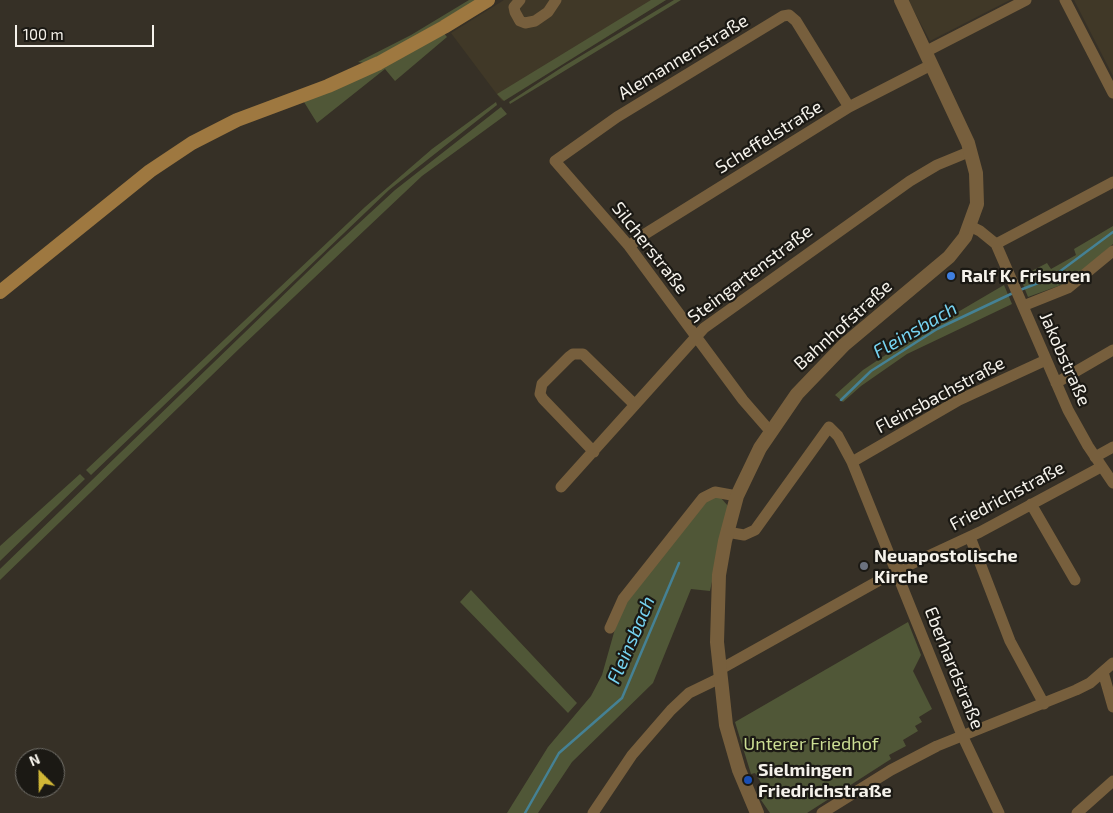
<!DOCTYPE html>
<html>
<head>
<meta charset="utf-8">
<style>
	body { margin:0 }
	#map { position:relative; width:1113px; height:813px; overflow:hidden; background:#363026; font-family:"Exo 2",sans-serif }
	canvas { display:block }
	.north { position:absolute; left:15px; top:748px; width:50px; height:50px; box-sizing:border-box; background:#1b1914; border:1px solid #72706a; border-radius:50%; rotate:337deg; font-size:14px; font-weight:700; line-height:20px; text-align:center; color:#f5f2eb }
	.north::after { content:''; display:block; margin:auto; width:18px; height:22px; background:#d1b736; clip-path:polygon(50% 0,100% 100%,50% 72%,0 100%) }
	.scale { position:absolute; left:15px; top:25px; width:139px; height:22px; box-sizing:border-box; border:2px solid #f5f2eb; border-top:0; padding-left:6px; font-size:15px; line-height:18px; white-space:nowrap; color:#f5f2eb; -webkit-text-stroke:4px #1b1914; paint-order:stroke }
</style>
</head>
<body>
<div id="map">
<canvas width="1113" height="813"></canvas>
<div class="north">N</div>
<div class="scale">100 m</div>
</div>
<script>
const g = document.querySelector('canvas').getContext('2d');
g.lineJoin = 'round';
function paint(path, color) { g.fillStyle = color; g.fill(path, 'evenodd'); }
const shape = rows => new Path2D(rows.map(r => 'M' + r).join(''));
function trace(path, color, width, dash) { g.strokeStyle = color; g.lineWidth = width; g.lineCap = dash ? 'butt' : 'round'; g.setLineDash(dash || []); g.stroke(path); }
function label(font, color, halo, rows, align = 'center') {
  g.font = font + ' "Exo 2",sans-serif'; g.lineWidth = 4.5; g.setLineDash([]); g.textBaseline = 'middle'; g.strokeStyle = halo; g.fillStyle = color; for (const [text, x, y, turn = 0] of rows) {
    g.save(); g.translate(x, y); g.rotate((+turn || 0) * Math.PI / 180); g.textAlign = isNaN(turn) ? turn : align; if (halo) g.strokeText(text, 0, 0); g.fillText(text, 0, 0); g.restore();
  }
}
const built = shape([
	[504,0,666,0,502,101,451,33],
	[908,0,1010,0,930,41],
	[1074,0,1113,0,1113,77,1113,76]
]);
const green = shape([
	[469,0,477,0,391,50,364,63,358,62,411,35],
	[651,0,666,0,504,101,497,94],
	[674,0,681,0,510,104,509,102,564,66],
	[443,32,447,37,395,81,385,69,317,123,304,102],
	[496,102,497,105,389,190,91,475,86,470,365,207,432,149],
	[501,107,507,114,422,176,240,348,0,580,0,569,331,249,395,190],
	[1113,226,1113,244,1072,281,1028,297,1020,277,1047,263,1051,269,1076,255,1074,249],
	[1004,285,1012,304,907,354,861,386,843,402,835,395,863,370,893,350],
	[80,474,85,479,0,561,0,546],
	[711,496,721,498,728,506,710,591,691,589,653,683,572,762,538,813,507,813,548,747,591,696,602,675,622,604],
	[471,590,577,703,568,713,460,602],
	[908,622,921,655,913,671,932,709,919,717,922,722,915,726,918,731,903,740,906,746,889,755,891,759,807,813,770,813,761,800,768,794,755,773,751,774,735,722]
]);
const stream = shape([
	[1020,290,1051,278,1113,232],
	[841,400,871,371,937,329,1013,293],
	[525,813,559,753,622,698,679,563]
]);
const minor = shape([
	[520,0,514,7,515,12,520,21,525,23,535,21,548,12,556,0],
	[1065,0,1113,93],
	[925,52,1026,0],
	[970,226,980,231,996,244,1068,410,1088,446,1113,483],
	[996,244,1113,182],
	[629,246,645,234,849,107,931,65],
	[1023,306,1068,288,1113,251],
	[1056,383,1113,350],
	[770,431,743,400,629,246,555,161,617,117,783,16,789,15,796,21,849,107],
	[594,452,543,399,540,394,542,384,569,357,573,354,583,354,635,405],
	[1095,457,1113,447],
	[852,462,959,400,1046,360],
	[561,487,704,328,910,181,937,165,971,151],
	[1031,504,1075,580],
	[727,532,744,535,755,530,829,427,838,436,852,462,962,735,999,813],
	[970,537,1010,641,1044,704],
	[610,628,623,599,703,498,715,492,737,496],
	[719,670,896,571,980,532,1101,467],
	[1103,672,1113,707],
	[593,813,632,755,671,710,689,693,720,678],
	[822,813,891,770,937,746,1076,690,1090,683,1113,663],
	[1077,813,1113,781]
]);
const tertiary = shape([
	[757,813,739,770,726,725,717,642,719,575,725,541,737,496,760,448,797,394,844,345,949,257,965,237,977,204,976,173,968,143,901,0]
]);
const secondary = shape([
	[0,292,150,171,192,143,237,120,328,86,379,63,444,27,488,0]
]);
const markers = [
	[951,276,5,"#3f7fe0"],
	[864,566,5,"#6b7280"],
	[748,780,5,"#1a4fb4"]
];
const streetNames = [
	["Alemannenstraße",683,57,-31],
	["Scheffelstraße",769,137,-32],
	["Silcherstraße",650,248,52],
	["Steingartenstraße",750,274,-37],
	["Bahnhofstraße",843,325,-42],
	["Jakobstraße",1065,359,66],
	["Fleinsbachstraße",940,395,-28],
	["Friedrichstraße",1007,496,-28],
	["Eberhardstraße",954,668,68]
];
const poiNames = [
	["Ralf K. Frisuren",961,276],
	["Neuapostolische",874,556],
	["Kirche",874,577],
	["Sielmingen",758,770],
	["Friedrichstraße",758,791]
];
const parkNames = [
	["Unterer Friedhof",811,744]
];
const waterNames = [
	["Fleinsbach",915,330,-30],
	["Fleinsbach",631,640,-67]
];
paint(built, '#403827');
paint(green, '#505737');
trace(stream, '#458194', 2.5);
trace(minor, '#775f3d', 11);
trace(tertiary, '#775f3d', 14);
trace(secondary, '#9e7840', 14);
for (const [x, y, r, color] of markers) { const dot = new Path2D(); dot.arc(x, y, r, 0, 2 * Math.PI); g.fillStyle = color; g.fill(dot); trace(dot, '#1b1914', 2); }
label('18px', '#f5f2eb', '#1b1914', streetNames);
label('bold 18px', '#f5f2eb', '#1b1914', poiNames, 'left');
label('18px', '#ccde94', '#1b1914', parkNames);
label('italic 19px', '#76d3f1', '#1b1914', waterNames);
</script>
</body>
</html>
